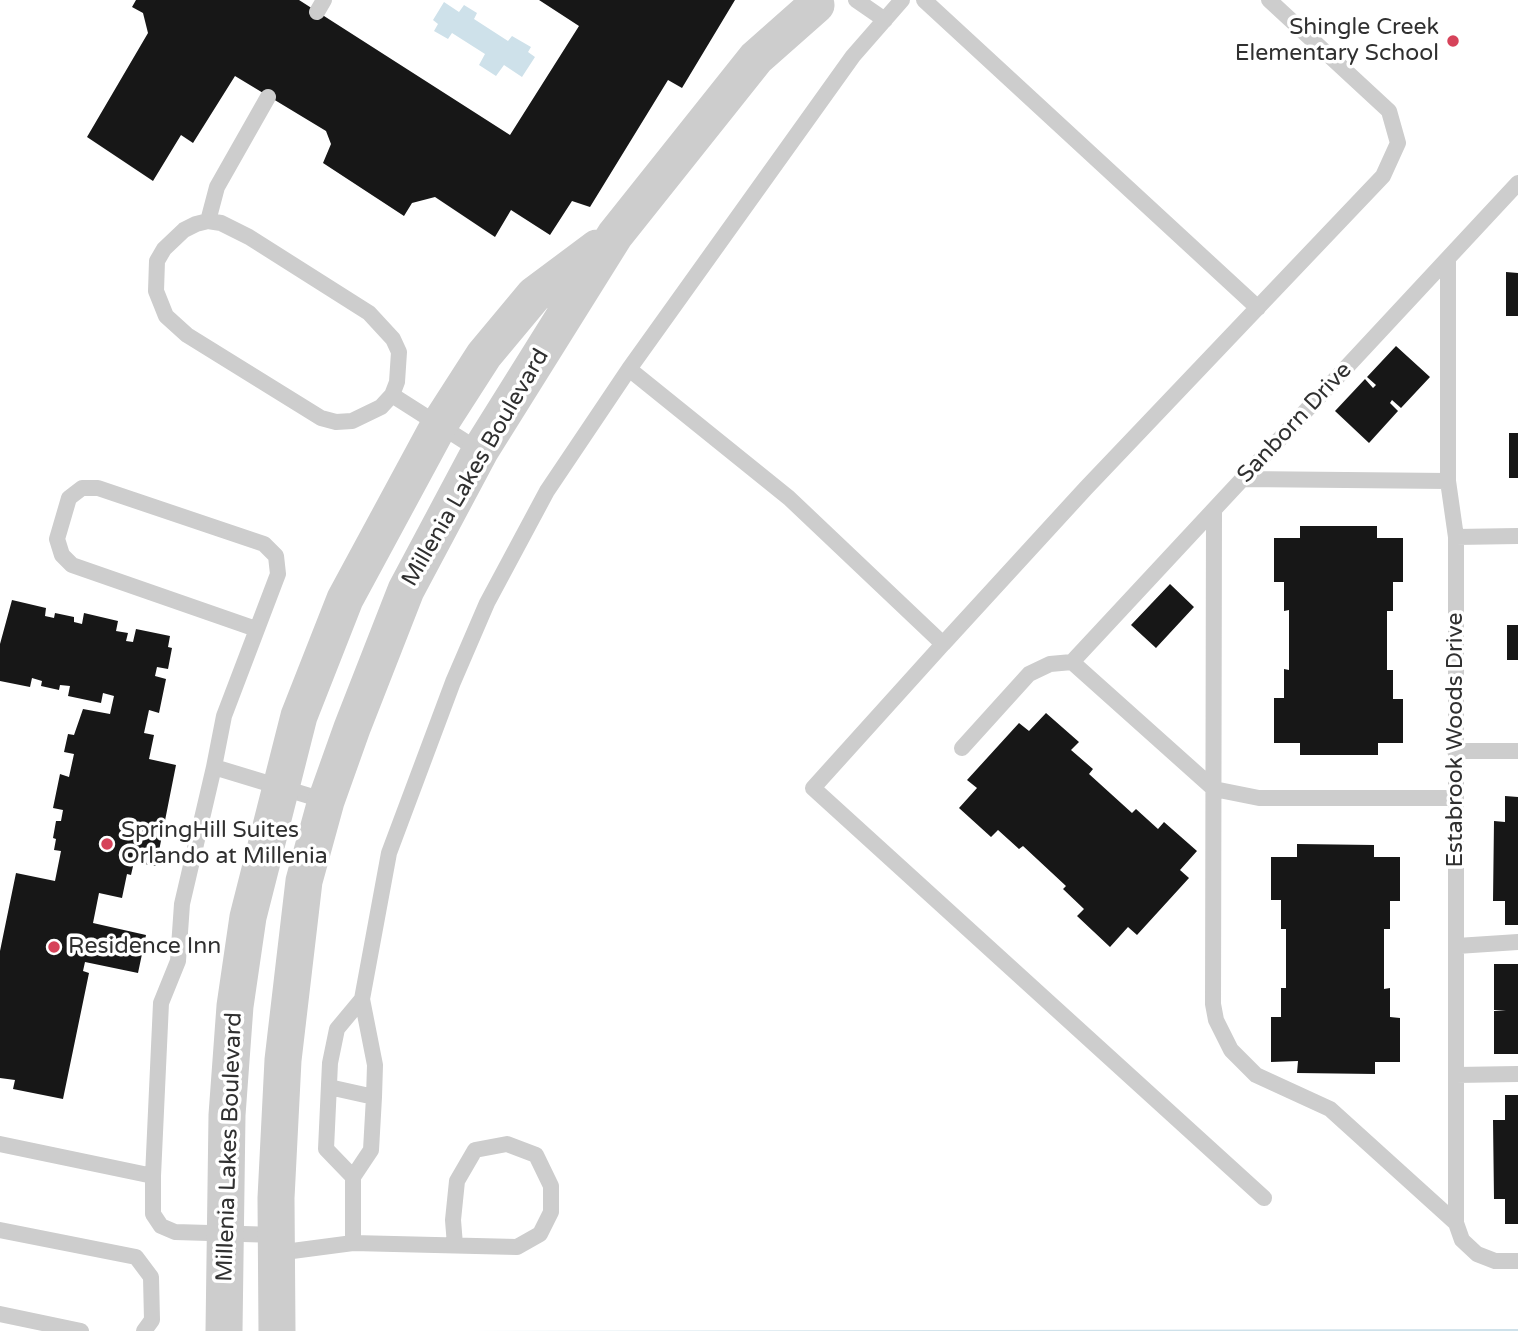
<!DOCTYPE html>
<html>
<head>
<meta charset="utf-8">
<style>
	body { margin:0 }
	canvas { display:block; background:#fff }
</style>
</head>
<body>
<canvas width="1518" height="1331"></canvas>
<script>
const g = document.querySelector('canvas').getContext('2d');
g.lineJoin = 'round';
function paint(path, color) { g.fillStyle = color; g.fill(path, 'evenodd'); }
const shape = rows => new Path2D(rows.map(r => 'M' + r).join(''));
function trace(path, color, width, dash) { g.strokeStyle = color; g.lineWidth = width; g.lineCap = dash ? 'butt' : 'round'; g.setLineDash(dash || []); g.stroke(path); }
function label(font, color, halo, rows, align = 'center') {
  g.font = font + ' "Varela Round",sans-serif'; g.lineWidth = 7; g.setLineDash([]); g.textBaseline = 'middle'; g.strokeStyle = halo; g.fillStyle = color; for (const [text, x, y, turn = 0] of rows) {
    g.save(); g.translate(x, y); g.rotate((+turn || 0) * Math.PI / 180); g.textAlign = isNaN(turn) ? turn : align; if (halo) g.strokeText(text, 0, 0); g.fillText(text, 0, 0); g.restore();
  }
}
const water = shape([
	[444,2,459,12,464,5,477,13,474,19,508,41,512,36,531,47,528,52,535,57,522,77,504,65,496,76,479,65,485,54,452,33,448,39,434,31,438,24,433,20],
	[1518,1329,1518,1331,465,1331,466,1331]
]);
const building = shape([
	[136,0,299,0,510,135,579,26,539,0,735,0,682,88,668,80,590,207,572,201,550,235,511,210,495,237,435,197,412,203,404,216,323,163,331,144,326,131,235,76,193,143,181,135,153,181,87,137,148,33,143,13,132,7],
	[1506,272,1518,273,1518,316,1506,316],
	[1396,346,1430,377,1401,408,1392,400,1390,403,1398,411,1369,443,1335,411,1365,379,1373,388,1376,385,1367,377],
	[1509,433,1518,433,1518,478,1509,478],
	[1300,526,1377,526,1377,538,1403,538,1403,582,1393,582,1393,611,1387,611,1387,670,1393,670,1393,699,1403,699,1403,743,1378,743,1378,755,1300,755,1300,743,1274,743,1274,698,1284,698,1284,669,1289,670,1289,610,1284,611,1284,582,1274,582,1274,538,1300,538],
	[1170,584,1194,607,1156,648,1131,625],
	[12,600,46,608,45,616,54,618,55,613,74,617,74,622,82,624,84,613,118,621,116,631,128,633,126,641,133,642,136,629,170,636,168,647,172,648,168,669,157,667,155,676,166,679,159,713,149,710,144,733,154,735,149,759,176,765,156,866,134,862,131,875,127,874,122,898,99,893,93,923,146,935,138,973,85,962,83,971,89,973,63,1099,13,1089,15,1080,0,1078,0,951,16,873,55,881,61,851,54,850,56,839,53,838,56,821,61,821,63,810,53,808,60,774,69,777,74,754,64,752,68,734,74,735,83,709,110,714,114,696,103,693,101,703,68,696,70,686,60,685,59,690,41,686,42,681,32,678,30,687,0,681,0,644],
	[1507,625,1518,625,1518,660,1507,660],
	[1046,713,1079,742,1071,750,1093,769,1089,774,1132,813,1136,809,1158,829,1164,822,1197,851,1180,870,1189,878,1137,935,1128,927,1110,947,1077,916,1084,909,1063,889,1066,886,1023,846,1019,849,998,830,991,837,959,808,977,788,967,780,1019,723,1029,731],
	[1505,796,1518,797,1518,925,1505,925,1505,901,1493,901,1494,821,1505,822],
	[1297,844,1374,845,1374,857,1400,857,1400,901,1390,901,1390,929,1384,929,1384,989,1390,988,1390,1017,1400,1018,1400,1062,1375,1062,1375,1074,1297,1073,1298,1061,1271,1062,1271,1017,1281,1017,1281,988,1286,988,1286,929,1281,929,1281,900,1271,900,1271,857,1297,857],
	[1494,964,1518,964,1518,1054,1494,1054,1494,1011,1506,1010,1494,1010],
	[1505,1095,1518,1095,1518,1224,1505,1224,1505,1199,1494,1199,1493,1120,1505,1120]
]);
const service = shape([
	[856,0,885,20],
	[924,0,1258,308],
	[317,12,324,0],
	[208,221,217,187,268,97],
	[1448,259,1448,481,1456,537,1456,1223,1462,1240,1477,1254,1495,1261,1518,1261],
	[629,369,853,56,902,0],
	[392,395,381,407,352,421,336,422,321,418,187,335,166,316,156,291,157,261,164,249,184,230,196,224,208,221,221,223,249,237,369,313,393,339,399,352,397,382,392,395,480,451],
	[1243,479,1448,481],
	[1214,510,1213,1004,1216,1020,1231,1050,1256,1075,1330,1109,1456,1223],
	[1456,537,1518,536],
	[943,644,1086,488,1383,176,1398,143,1389,111,1269,0],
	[1072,662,1518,183],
	[962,748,1029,674,1050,664,1072,662,1214,789,1259,798,1455,798],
	[1455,751,1518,751],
	[214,767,224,716,278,574,276,556,264,544,98,488,82,488,69,498,57,539,62,555,72,565,256,629],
	[1457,946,1518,942],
	[1456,1075,1518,1074],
	[329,1087,374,1097],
	[0,1144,153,1176,153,1214,161,1226,175,1232,277,1235],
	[153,1176,161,1003,178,961,182,904,214,767,326,801],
	[353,1177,326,1149,330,1063,337,1029,362,999],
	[0,1230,136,1257,151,1277,152,1320,144,1331],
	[353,1243,353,1177,371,1150,374,1097,375,1065,362,999,389,853,453,682,487,603,547,491,629,369,789,498,943,644,813,788,1264,1198],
	[277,1253,353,1243,517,1247,540,1234,551,1212,551,1186,536,1155,507,1144,475,1150,457,1181,453,1220,455,1245],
	[0,1314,81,1331]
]);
const tertiary = shape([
	[224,1331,227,1115,235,1006,248,917,299,716,345,599,439,425,484,355,534,295,597,248],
	[277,1331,276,1198,283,1060,304,881,326,801,352,728,406,590,480,451,615,235,756,58,816,5]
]);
const markers = [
	[1453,41,7,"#d6435a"],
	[107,844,7,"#d6435a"],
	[54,947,7,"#d6435a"]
];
const poiNames = [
	["Shingle Creek",1439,28,"right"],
	["Elementary School",1439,54,"right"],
	["SpringHill Suites",121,831],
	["Orlando at Millenia",121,857],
	["Residence Inn",68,947]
];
const streetNames = [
	["Sanborn Drive",1295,423,-47],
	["Millenia Lakes Boulevard",476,468,-60],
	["Estabrook Woods Drive",1456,740,-90],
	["Millenia Lakes Boulevard",230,1147,-88]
];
paint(water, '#cee1ea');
paint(building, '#171717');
trace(service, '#cdcdcd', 16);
trace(tertiary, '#cdcdcd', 37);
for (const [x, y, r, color] of markers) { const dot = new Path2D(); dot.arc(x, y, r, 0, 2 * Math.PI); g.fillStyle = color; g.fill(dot); trace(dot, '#fff', 2.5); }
label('23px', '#303030', '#fff', poiNames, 'left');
label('23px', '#303030', '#fff', streetNames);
</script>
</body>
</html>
